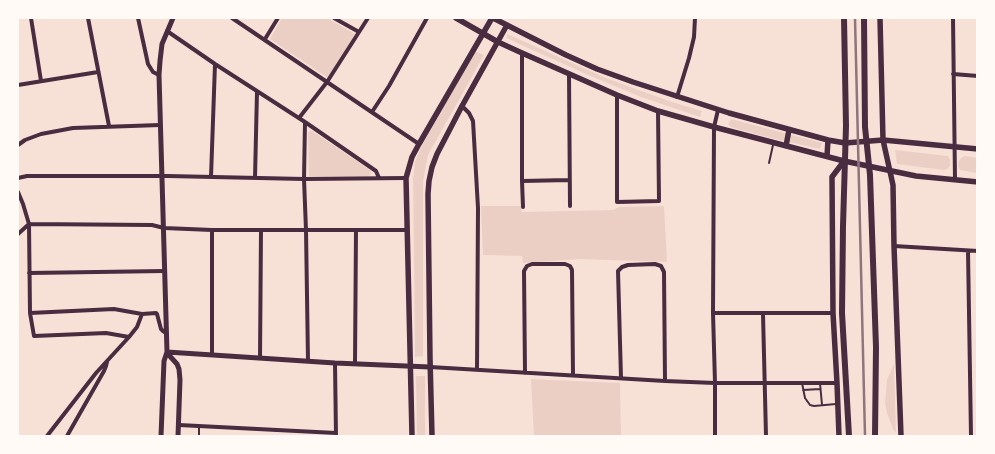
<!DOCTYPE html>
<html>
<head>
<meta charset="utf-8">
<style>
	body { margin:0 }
	#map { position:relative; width:995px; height:454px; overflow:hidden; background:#f7e1d7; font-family:Arial,sans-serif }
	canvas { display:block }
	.frame { position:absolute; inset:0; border:19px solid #fffaf5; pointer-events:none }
</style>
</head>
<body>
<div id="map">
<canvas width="995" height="454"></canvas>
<div class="frame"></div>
</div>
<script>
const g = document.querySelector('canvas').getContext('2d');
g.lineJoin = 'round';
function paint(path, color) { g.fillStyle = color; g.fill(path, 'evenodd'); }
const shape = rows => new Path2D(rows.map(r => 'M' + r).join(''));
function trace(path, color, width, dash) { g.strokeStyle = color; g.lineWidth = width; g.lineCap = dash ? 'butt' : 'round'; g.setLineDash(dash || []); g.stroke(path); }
const green = shape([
	[282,18,327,18,355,34,328,78,270,39],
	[507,34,606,78,669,101,702,111,700,117,641,97,588,75,517,43,507,38],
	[475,51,484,55,428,155,423,181,423,356,415,357,413,179,415,162,423,144],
	[731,119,822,143,820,149,763,136,731,127,728,124],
	[310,131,312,131,370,170,371,174,368,177,309,176,308,133],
	[895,150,948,156,950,160,950,166,947,169,944,170,897,164],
	[965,156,977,158,977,173,960,170,958,166,959,161,961,158],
	[481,206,521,206,522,212,613,210,619,207,664,206,667,262,580,259,523,263,522,256,483,255],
	[894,363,896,433,893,429,887,413,885,403,887,380],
	[416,376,425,376,425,436,417,436],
	[531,379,620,383,621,436,534,436]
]);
const service = shape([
	[769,163,773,145],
	[802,383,805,398,810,405,814,406,836,404],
	[820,383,822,405],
	[803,390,820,389],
	[199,426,199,436]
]);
const minor = shape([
	[31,18,41,81],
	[88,18,109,126],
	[138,18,148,64,153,72,159,75],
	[232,18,419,144],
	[334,18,359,32],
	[953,18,955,180],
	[167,31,215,64,305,122,376,171,379,178],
	[265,39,278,18],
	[522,53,522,181,523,207],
	[569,74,570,206],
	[953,74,978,76],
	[18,85,98,72],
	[617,95,617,202,659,201,658,111],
	[677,97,689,58,694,37,695,18],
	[462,106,469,113,473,121,478,208,477,370],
	[372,112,389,86,427,18],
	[299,118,327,82,368,18],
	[305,122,304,179,306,230,308,361],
	[18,145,25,140,41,134,73,128,160,125],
	[211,177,215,64],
	[18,178,27,176,168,176,304,179,406,178],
	[255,178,257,91],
	[522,181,569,180],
	[18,192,23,204,29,224,30,313,34,336,106,333,129,337],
	[18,234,29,224,152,225,164,228,212,230,407,230],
	[894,246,978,251],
	[968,251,971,436],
	[29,273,165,271],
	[30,313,114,309,142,314,156,313,157,314,161,329,163,331,166,333],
	[713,313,833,313],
	[763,314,766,436],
	[212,355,212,230],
	[260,358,261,230],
	[335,363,336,436],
	[355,363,356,230],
	[430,367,665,381,715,383,837,383],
	[525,373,524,271,527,266,532,264,565,264,570,266,572,270,573,375],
	[621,378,618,271,622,267,628,265,655,264,661,266,664,272,665,381],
	[179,425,336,433],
	[47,436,96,373,129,337,137,327,142,314],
	[67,436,104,371,106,366,107,362],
	[715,436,715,383,713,313,714,127,718,110]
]);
const tertiary = shape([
	[167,352,335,363,430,367],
	[167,353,177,364,179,369,180,380,178,436],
	[161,436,164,361,167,352,159,75,160,61,162,44,173,18]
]);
const secondary = shape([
	[456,18,498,42,522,53,617,95,658,111,714,127,844,161,916,176,978,182],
	[493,18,566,55,597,69,633,82,729,113,828,140,845,143,883,140,978,149],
	[880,18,883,140,893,185,894,246,901,436],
	[786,146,789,130],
	[827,156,828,140],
	[412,436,406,178,412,157,419,144,492,18],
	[432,436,430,358,428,194,429,181,432,167,437,154,462,106,507,25],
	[839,436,837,383,833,313,832,177,844,161]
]);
const primary = shape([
	[844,18,846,126,843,226,842,313,849,436],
	[864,18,865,127,870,175,876,347,875,436]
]);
const rail = shape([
	[855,18,865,436]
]);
paint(green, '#ebcfc5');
trace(service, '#4a2c40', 2);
trace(minor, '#4a2c40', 4);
trace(tertiary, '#4a2c40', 5);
trace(secondary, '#4a2c40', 5.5);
trace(primary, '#4a2c40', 6);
trace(rail, '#8f747c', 2.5);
</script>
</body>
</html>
